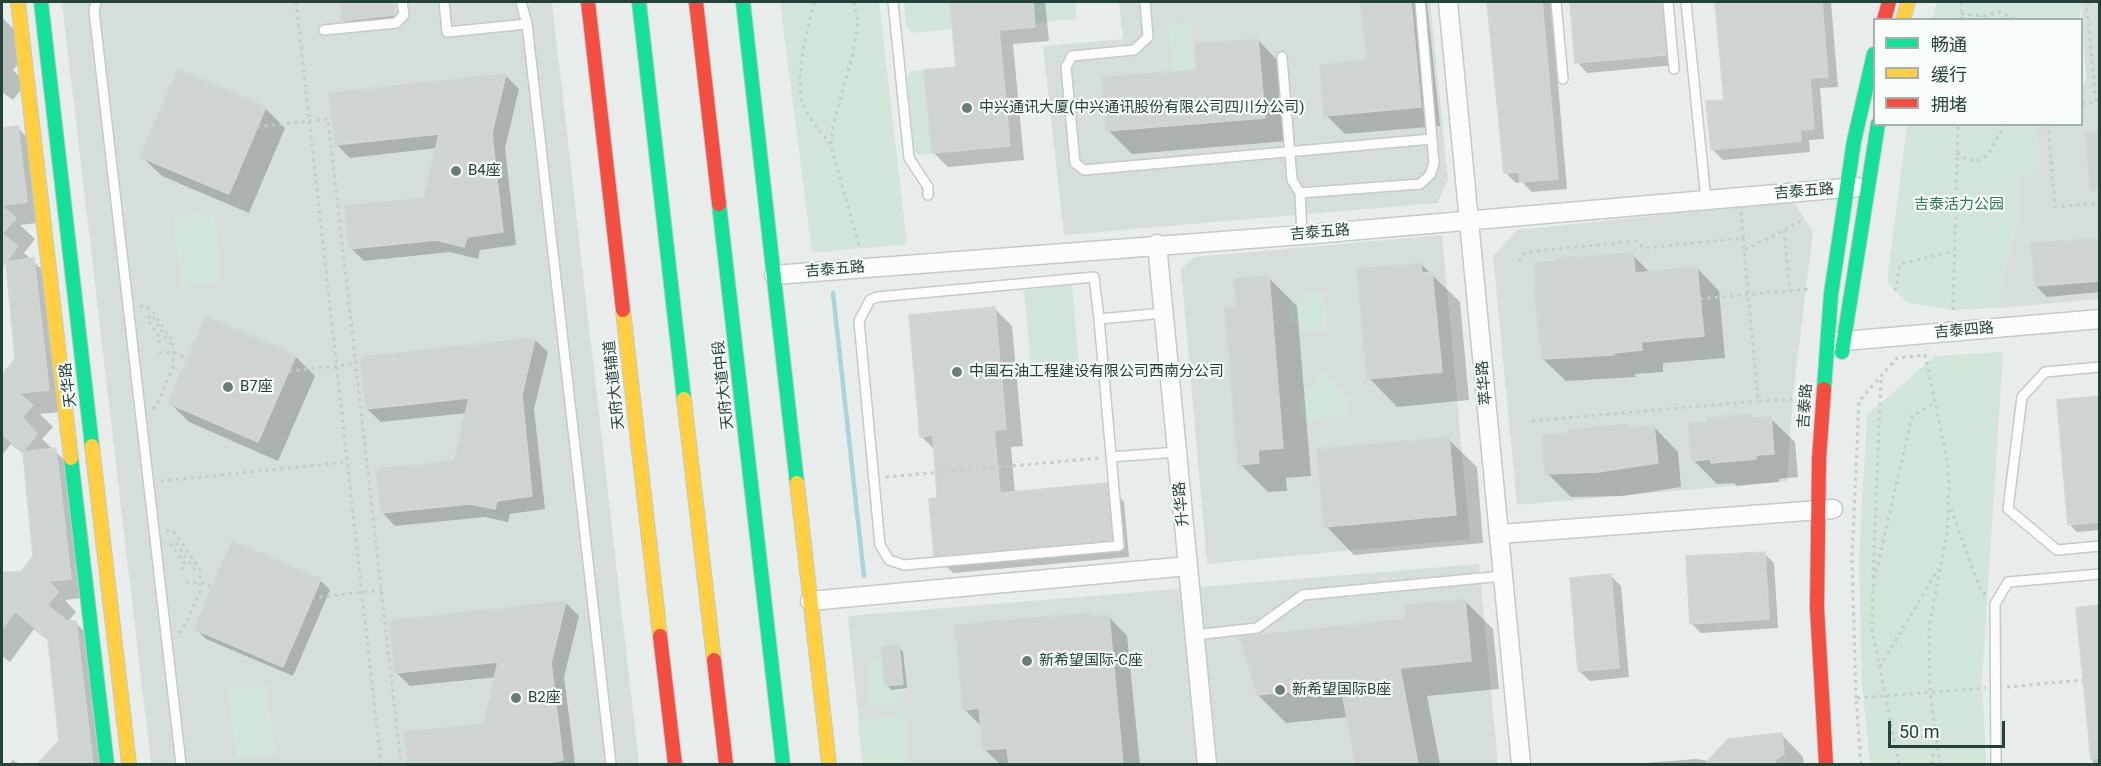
<!DOCTYPE html>
<html>
<head>
<meta charset="utf-8">
<style>
	body { margin:0 }
	#map { position:relative; width:2101px; height:766px; overflow:hidden; background:#e8edeb; font-family:Roboto,"Noto Sans SC",sans-serif }
	canvas { display:block }
	.frame { position:absolute; inset:0; border:3px solid #24423a; pointer-events:none }
	.legend { position:absolute; left:1873px; top:18px; width:210px; height:108px; box-sizing:border-box; background:#f7fbf9; border:2px solid #a3b1ad; margin:0; padding:8px 10px; list-style:none; font-size:18px; color:#24423a }
	.legend li { display:flex; align-items:center; gap:12px; height:30px }
	.legend b { width:30px; border:2px solid #a3b1ad }
	.scale { position:absolute; left:1888px; top:721px; width:117px; height:27px; box-sizing:border-box; border:3px solid #24423a; border-top:0; padding-left:8px; font-size:18px; line-height:21px; white-space:nowrap; color:#24423a; -webkit-text-stroke:4px #f7fbf9; paint-order:stroke }
</style>
</head>
<body>
<div id="map">
<canvas width="2101" height="766"></canvas>
<div class="frame"></div>
<ul class="legend">
<li><b style="height:8px;background:#16e098"></b>畅通</li>
<li><b style="height:8px;background:#ffcf43"></b>缓行</li>
<li><b style="height:8px;background:#f24e42"></b>拥堵</li>
</ul>
<div class="scale">50 m</div>
</div>
<script>
const g = document.querySelector('canvas').getContext('2d');
g.lineJoin = 'round';
function paint(path, color) { g.fillStyle = color; g.fill(path, 'evenodd'); }
const shape = rows => new Path2D(rows.map(r => 'M' + r).join(''));
function trace(path, color, width, dash) { g.strokeStyle = color; g.lineWidth = width; g.lineCap = dash ? 'butt' : 'round'; g.setLineDash(dash || []); g.stroke(path); }
function label(font, color, halo, rows, align = 'center') {
  g.font = font + ' Roboto,"Noto Sans SC",sans-serif'; g.lineWidth = 4.5; g.setLineDash([]); g.textBaseline = 'middle'; g.strokeStyle = halo; g.fillStyle = color; for (const [text, x, y, turn = 0] of rows) {
    g.save(); g.translate(x, y); g.rotate((+turn || 0) * Math.PI / 180); g.textAlign = isNaN(turn) ? turn : align; if (halo) g.strokeText(text, 0, 0); g.fillText(text, 0, 0); g.restore();
  }
}
const built = shape([
	[62,2,552,2,639,764,151,764],
	[1119,2,1430,2,1448,180,1437,203,1064,235,1043,46,1123,39],
	[2081,2,2099,2,2099,299,2000,308,2000,288,2021,208,2018,176,2041,172,2036,129,2039,125,2082,124,2082,87,2086,79],
	[1793,201,1813,232,1793,395,1787,481,1517,505,1493,256,1517,230],
	[1442,235,1470,539,1207,564,1181,269,1194,257],
	[1479,564,1498,764,863,764,848,616]
]);
const green = shape([
	[780,2,879,2,907,244,812,253],
	[904,2,950,2,952,29,912,33,906,26],
	[1033,2,1075,2,1077,19,1035,23],
	[1937,2,2081,2,2080,19,1932,19],
	[1191,22,1195,70,1172,72,1168,24],
	[924,70,932,153,919,155,914,150,907,76,910,71],
	[1907,125,2039,125,2036,129,2041,173,2018,176,2021,208,2000,288,2000,308,1953,310,1908,303,1887,282],
	[214,213,222,282,181,287,173,218],
	[1072,285,1079,363,1031,367,1024,290],
	[1317,290,1325,293,1326,298,1327,324,1325,330,1315,333,1290,321,1287,310,1289,304],
	[2003,352,1982,681,1986,764,1870,764,1862,684,1859,560,1867,415,1935,356],
	[1325,374,1348,399,1348,412,1344,416,1303,421,1297,409,1300,401,1321,375],
	[882,656,885,685,903,684,905,699,902,702,872,705,868,702,867,676,870,665,875,657],
	[267,685,275,754,236,758,228,690],
	[900,714,908,723,908,764,863,764,858,727,861,720]
]);
const shadow = shape([
	[341,2,393,2,394,18,345,23],
	[951,2,1045,2,1049,41,1013,44,1024,160,948,167,934,153,958,68],
	[1363,2,1427,2,1440,126,1345,134,1326,115,1369,62],
	[1488,2,1551,2,1567,189,1532,192,1522,182,1516,183,1506,173],
	[1572,2,1670,2,1675,65,1587,73,1577,62],
	[1716,2,1831,2,1838,87,1820,88,1824,139,1809,140,1810,152,1723,160,1712,149,1725,101],
	[2,17,26,42,28,52,13,70,26,83,13,100,2,92],
	[1258,40,1281,64,1288,141,1132,154,1108,130,1198,71],
	[506,76,519,89,505,148,516,245,480,250,478,259,450,252,364,261,351,248,425,199,437,148,350,158,336,144,331,94],
	[265,108,285,128,249,213,162,176,142,157],
	[18,128,38,148,47,222,20,225,35,239,24,253,54,281,69,411,40,414,53,427,42,439,74,469,89,597,65,600,76,612,67,623,75,622,94,641,109,764,33,764,39,764,60,742,50,642,34,629,10,662,2,656,2,574,21,573,35,557,25,455,11,444,2,455,2,378,17,359,8,266,2,261,2,129],
	[2100,239,2100,292,2047,297,2036,286],
	[1633,255,1650,273,1697,268,1719,291,1725,358,1663,363,1663,372,1635,374,1636,377,1566,381,1543,359],
	[1421,264,1460,302,1469,400,1397,407,1369,378],
	[1269,278,1297,306,1311,476,1286,478,1287,491,1268,492,1240,464,1238,308],
	[995,309,1012,326,1023,446,1011,447,1015,493,1106,484,1124,502,1129,557,953,573,936,555,939,500,935,450,921,436],
	[534,339,548,352,534,409,545,509,510,514,508,522,485,517,395,526,382,512,455,462,467,413,381,422,367,409],
	[295,356,315,376,278,461,189,422,170,403],
	[2100,398,2100,530,2077,532,2069,524],
	[1751,416,1754,419,1770,418,1795,442,1798,477,1779,479,1779,482,1737,486,1734,483,1717,484,1693,460],
	[1654,427,1678,452,1681,487,1623,496,1571,497,1547,473,1602,428],
	[1448,439,1477,467,1483,543,1354,555,1326,526],
	[1764,553,1774,563,1778,628,1701,633,1691,623],
	[1611,576,1621,586,1629,677,1590,681,1579,671],
	[320,580,330,590,293,676,206,639,196,629],
	[1465,601,1493,629,1499,689,1427,696,1440,764,1358,764,1348,717,1286,723,1258,695,1408,620],
	[566,603,579,616,564,677,575,764,409,764,485,725,497,677,410,686,397,673],
	[2100,607,2100,764,2093,764,2078,609],
	[1089,614,1093,618,1108,616,1127,636,1140,764,1000,764,985,750,982,727,964,709],
	[899,647,903,652,907,688,891,690,887,685],
	[1782,735,1803,757,1804,764,1631,764,1696,759,1709,761],
	[13,760,19,764,9,764]
]);
const stream = shape([
	[833,293,864,576]
]);
const building = shape([
	[340,2,393,2,395,15,342,21,340,2],
	[950,2,1033,2,1035,27,999,30,1010,146,932,153,924,70,956,67,950,2],
	[1361,2,1411,2,1421,107,1324,116,1320,65,1367,60,1361,2],
	[1487,2,1542,2,1558,179,1520,182,1519,172,1504,173,1487,2],
	[1570,2,1661,2,1666,55,1575,63,1570,2],
	[1715,2,1822,2,1828,77,1810,78,1814,129,1800,130,1801,141,1711,150,1706,101,1724,100,1715,2],
	[1258,39,1265,118,1106,131,1102,77,1197,70,1195,44,1258,39],
	[178,69,266,107,229,194,140,157,178,69],
	[506,74,492,133,503,232,467,237,464,247,436,240,349,249,345,206,424,198,439,134,335,145,329,93,506,74],
	[18,126,27,202,2,205,2,128,18,126],
	[2100,132,2100,190,2090,191,2086,133,2100,132],
	[2,206,16,218,2,234,18,246,2,267,2,206],
	[2100,238,2100,281,2035,286,2031,243,2100,238],
	[1633,253,1635,273,1697,267,1704,336,1641,342,1642,350,1614,353,1614,355,1542,359,1534,289,1536,289,1534,263,1557,261,1556,258,1633,253],
	[34,258,49,390,18,393,33,405,22,417,37,434,23,452,2,434,2,375,15,359,6,262,34,258],
	[1421,263,1422,273,1432,272,1442,372,1367,379,1357,269,1421,263],
	[1269,276,1283,448,1258,450,1259,463,1238,465,1225,308,1237,307,1234,279,1269,276],
	[995,307,1006,429,994,430,1000,493,1107,483,1112,540,934,556,929,499,937,498,933,435,920,437,909,315,995,307],
	[206,316,296,355,258,442,168,403,206,316],
	[535,338,522,395,532,496,497,501,495,509,470,504,381,513,376,469,454,461,469,398,366,409,360,357,535,338],
	[2100,396,2100,522,2068,525,2057,400,2100,396],
	[1751,414,1752,418,1771,417,1774,454,1756,455,1756,459,1711,463,1711,459,1692,461,1688,423,1707,422,1707,418,1751,414],
	[1628,424,1629,428,1654,426,1658,463,1598,472,1545,474,1542,436,1567,433,1567,430,1628,424],
	[1449,437,1456,515,1324,527,1317,449,1449,437],
	[56,448,71,579,48,581,58,592,47,605,67,621,76,621,93,765,36,765,59,741,48,639,15,611,2,629,2,572,21,572,33,556,23,452,56,448],
	[232,541,321,579,283,667,194,629,232,541],
	[1765,552,1769,619,1690,624,1686,556,1765,552],
	[1611,574,1619,668,1578,671,1570,578,1611,574],
	[1465,599,1471,661,1400,668,1418,765,1356,765,1341,687,1257,695,1240,637,1406,619,1404,606,1465,599],
	[566,601,551,663,563,760,534,765,408,765,404,732,484,724,498,662,395,673,389,621,566,601],
	[2100,605,2100,758,2091,759,2076,608,2100,605],
	[1090,613,1090,616,1109,615,1123,765,1009,765,1007,748,983,750,979,708,963,710,955,625,1090,613],
	[899,645,903,684,885,686,881,647,899,645],
	[1782,733,1784,754,1775,760,1776,765,1704,765,1728,739,1782,733]
]);
const path = shape([
	[296,2,381,764],
	[814,2,803,50,800,78,801,98,808,115,830,144],
	[854,2,858,22,853,53,833,125,831,146,860,249],
	[1961,14,1985,16,1999,12,2018,20],
	[1961,20,1961,2],
	[2082,104,2096,102,2087,9,2089,2],
	[2048,124,2055,207,2100,203],
	[1957,153,1968,160,1977,161,1987,156,2005,124],
	[1784,230,1790,290],
	[1743,238,1758,401,1806,399],
	[1745,250,1801,221],
	[1519,261,1526,252,1636,241,1644,248,1743,238,1741,211],
	[1895,291,1900,264,1954,251],
	[1700,299,1809,289],
	[140,306,151,309,173,342,173,367,157,405,151,411],
	[1953,310,1958,124],
	[158,342,161,340,147,319,152,315,169,343,173,342],
	[159,353,173,352,187,359],
	[1532,421,1758,401],
	[886,477,1100,458],
	[161,481,347,462],
	[1951,509,1980,589,1987,596],
	[166,531,173,531,200,569,200,592,182,631,177,633],
	[181,569,186,565,171,545,175,542,196,571,200,569],
	[1873,578,1881,377],
	[186,583,200,582,212,587],
	[1880,667,1938,569],
	[2007,687,2083,680],
	[1856,698,1852,559,1859,401,1897,358,1925,355,1947,459,1949,482,1947,534,1929,626,1930,692,1940,764],
	[1861,764,1856,698,1986,688],
	[1899,764,1872,629,1873,586,1912,416,1935,403],
	[1932,764,1934,742]
]);
const lane = shape([
	[96,2,94,11,181,764],
	[444,2,447,32,527,24],
	[521,2,527,24,611,764],
	[893,2,909,158,928,187,928,195],
	[1145,2,1148,37,1134,50,1072,56,1066,67,1075,163,1084,170,1432,139],
	[1556,2,1563,79],
	[1668,2,1674,69],
	[1686,2,1706,200],
	[324,30,396,23,404,15,402,2],
	[1282,57,1292,180,1300,193],
	[1302,235,1300,193,1420,184,1430,175,1434,163,1420,2],
	[1099,319,1119,546,904,565,889,560,880,545,859,321,870,300,877,297,1094,277,1099,319,1164,313],
	[2100,367,2045,372,2022,397,2008,509,2057,550,2100,546],
	[1111,457,1177,452],
	[1194,635,1257,628,1303,595,1503,576],
	[1996,764,1995,604,2008,582,2100,574]
]);
const street = shape([
	[1448,2,1521,764],
	[1157,244,1207,764],
	[774,275,1302,235,1857,187],
	[1832,342,2100,319],
	[1499,534,1833,509],
	[810,601,1188,566]
]);
const fast = shape([
	[41,2,92,446],
	[639,2,684,399],
	[743,2,797,483],
	[719,204,783,764],
	[1842,352,1878,124],
	[1824,389,1831,294,1854,141,1874,54],
	[71,458,107,764]
]);
const slow = shape([
	[18,2,71,458],
	[1903,20,1908,2],
	[623,310,660,636],
	[684,399,714,660],
	[92,446,129,764],
	[797,483,829,764]
]);
const jam = shape([
	[588,2,623,310],
	[696,2,719,204],
	[1884,20,1889,2],
	[1824,389,1819,459,1817,608,1826,764],
	[660,636,675,764],
	[714,660,726,764]
]);
const pathBridge = shape([
	[257,127,328,119,401,764],
	[289,371,355,364],
	[312,598,381,590]
]);
const markers = [
	[967,108,6,"#697e78"],
	[456,171,6,"#697e78"],
	[957,372,6,"#697e78"],
	[228,387,6,"#697e78"],
	[1027,661,6,"#697e78"],
	[1280,690,6,"#697e78"],
	[516,698,6,"#697e78"]
];
const poiNames = [
	["中兴通讯大厦(中兴通讯股份有限公司四川分公司)",979,108],
	["B4座",468,171],
	["中国石油工程建设有限公司西南分公司",969,372],
	["B7座",240,387],
	["新希望国际-C座",1039,661],
	["新希望国际B座",1292,690],
	["B2座",528,698]
];
const streetNames = [
	["吉泰五路",1804,192,-5],
	["吉泰五路",1320,233,-5],
	["吉泰五路",835,270,-5],
	["吉泰四路",1964,331,-5],
	["萃华路",1485,383,-95],
	["天华路",69,385,-97],
	["天府大道辅道",615,385,-96],
	["天府大道中段",724,385,-96],
	["吉泰路",1806,406,-86],
	["升华路",1182,504,-95]
];
const parkNames = [
	["吉泰活力公园",1959,205]
];
paint(built, '#d6dedb');
paint(green, '#d1e6d8');
paint(shadow, '#0003');
trace(stream, '#a9d4db', 4.5);
paint(building, '#cfd4d2');
trace(building, '#d1d6d4', 1.5);
trace(lane, '#c5cac8', 12);
trace(street, '#c5cac8', 21);
trace(fast, '#c3cbc8', 16);
trace(slow, '#c3cbc8', 16);
trace(jam, '#c3cbc8', 16);
trace(path, '#c3ccca', 3, [3, 4.5]);
trace(lane, '#fcfcfc', 9);
trace(street, '#fcfcfc', 18);
trace(fast, '#16e098', 14);
trace(slow, '#ffcf43', 14);
trace(jam, '#f24e42', 14);
trace(pathBridge, '#c3ccca', 3, [3, 4.5]);
for (const [x, y, r, color] of markers) { const dot = new Path2D(); dot.arc(x, y, r, 0, 2 * Math.PI); g.fillStyle = color; g.fill(dot); trace(dot, '#f7fbf9', 2); }
label('15px', '#24423a', '#f7fbf9', poiNames, 'left');
label('15px', '#24423a', '#f7fbf9', streetNames);
label('15px', '#2d7a4b', '#f7fbf9', parkNames);
</script>
</body>
</html>
